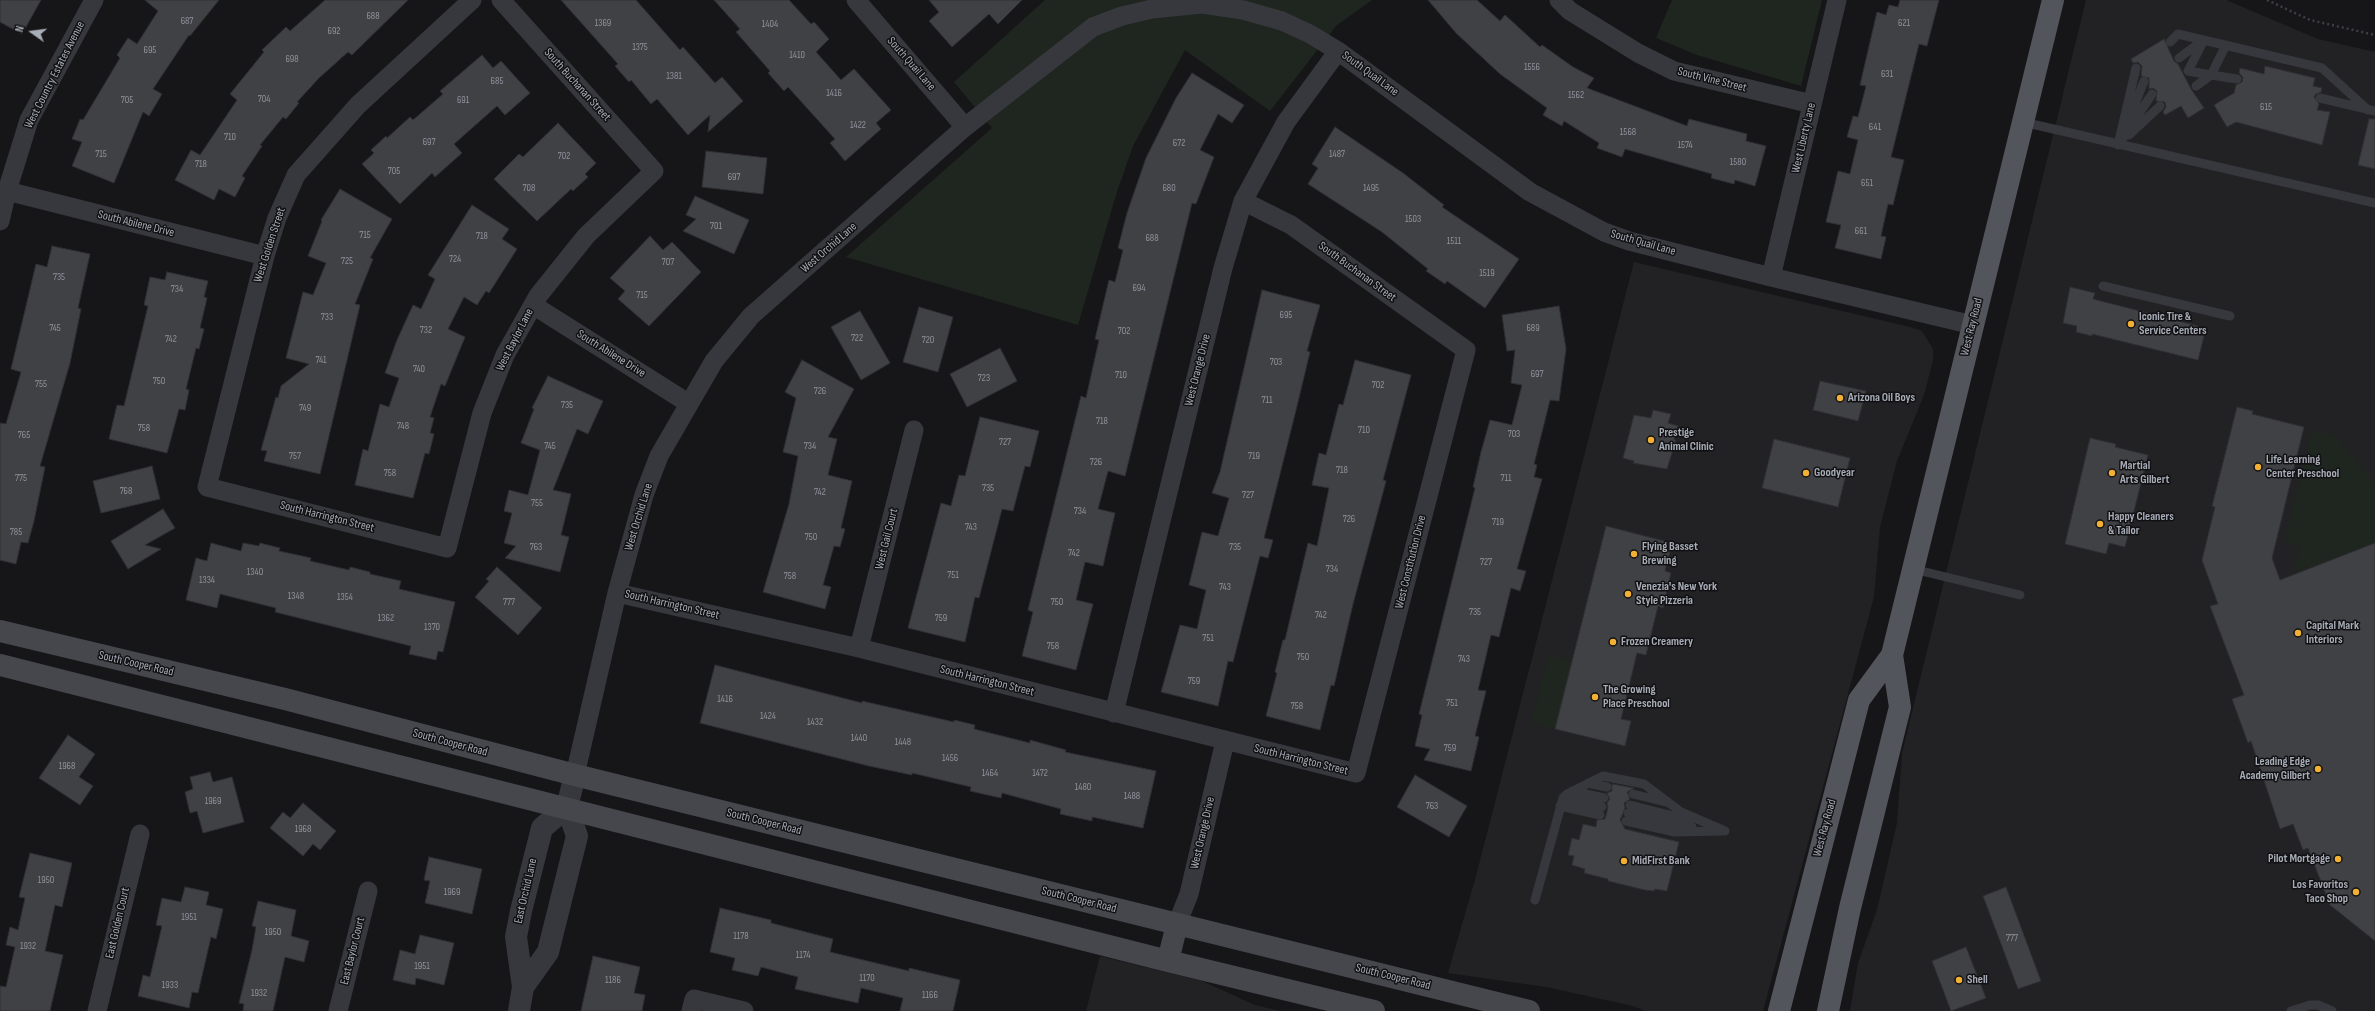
<!DOCTYPE html>
<html>
<head>
<meta charset="utf-8">
<style>
	body { margin:0 }
	#map { position:relative; width:2375px; height:1011px; overflow:hidden; background:#161618; font-family:"Sofia Sans Condensed",sans-serif }
	canvas { display:block }
	.north { position:absolute; left:12px; top:12px; width:40px; height:40px; -webkit-text-stroke:3px #111113; paint-order:stroke; rotate:284deg; font-size:11px; font-weight:700; line-height:16px; text-align:center; color:#a8adb8 }
	.north::after { content:''; display:block; margin:auto; width:14px; height:18px; background:#a8adb8; clip-path:polygon(50% 0,100% 100%,50% 72%,0 100%) }
</style>
</head>
<body>
<div id="map">
<canvas width="2375" height="1011"></canvas>
<div class="north">N</div>
</div>
<script>
const g = document.querySelector('canvas').getContext('2d');
g.lineJoin = 'round';
function paint(path, color) { g.fillStyle = color; g.fill(path, 'evenodd'); }
const shape = rows => new Path2D(rows.map(r => 'M' + r).join(''));
function trace(path, color, width, dash) { g.strokeStyle = color; g.lineWidth = width; g.lineCap = dash ? 'butt' : 'round'; g.setLineDash(dash || []); g.stroke(path); }
function label(font, color, halo, rows, align = 'center') {
  g.font = font + ' "Sofia Sans Condensed",sans-serif'; g.lineWidth = 3; g.setLineDash([]); g.textBaseline = 'middle'; g.strokeStyle = halo; g.fillStyle = color; for (const [text, x, y, turn = 0] of rows) {
    g.save(); g.translate(x, y); g.rotate((+turn || 0) * Math.PI / 180); g.textAlign = isNaN(turn) ? turn : align; if (halo) g.strokeText(text, 0, 0); g.fillText(text, 0, 0); g.restore();
  }
}
const built = shape([
	[2086,0,2226,0,2318,39,2375,52,2375,1011,1850,1011,1858,963,1877,910,1897,823,1902,753],
	[1634,262,1910,327,1922,331,1933,349,1933,360,1924,395,1897,461,1880,527,1874,597,1763,1011,1645,1011,1633,1006,1546,987,1448,973,1476,876],
	[1100,956,1202,981,1255,1005,1280,1011,1086,1011]
]);
const green = shape([
	[1045,0,1372,0,1336,26,1270,111,1185,50,1133,146,1116,195,1078,325,846,257,992,128,954,82],
	[1672,0,1822,0,1801,86,1697,55,1656,38],
	[2312,430,2336,436,2375,484,2375,543,2297,573,2295,568,2300,547,2284,542],
	[1548,655,1572,661,1555,729,1531,723]
]);
const building = shape([
	[0,0,41,0,22,34,0,22,0,0],
	[145,0,219,0,190,36,189,35,153,89,162,94,149,116,143,112,114,183,72,166,82,142,72,139,80,119,83,120,120,58,117,55,128,38,137,44,158,11,145,0],
	[325,0,408,0,352,55,348,52,319,78,297,102,299,103,286,119,283,117,260,145,262,146,242,176,245,178,235,197,219,189,214,200,175,180,191,150,200,155,237,100,230,94,264,52,262,50,286,27,290,31,325,0],
	[561,0,636,0,680,50,683,47,715,83,722,77,743,101,708,132,710,115,688,135,657,99,651,104,631,80,629,82,615,66,618,64,561,0],
	[714,0,789,0,811,24,814,22,829,39,816,52,841,80,854,69,891,110,876,123,881,129,845,161,830,143,835,139,788,87,784,91,768,73,770,71,736,32,740,29,714,0],
	[929,0,1022,0,998,24,989,14,952,47,929,21,939,12,929,0],
	[1428,0,1477,0,1500,21,1505,15,1540,47,1542,45,1573,67,1594,78,1587,88,1687,126,1689,119,1747,134,1746,141,1766,146,1755,186,1735,180,1734,184,1711,178,1712,174,1625,149,1622,157,1597,148,1599,143,1564,121,1562,126,1543,115,1547,108,1500,74,1456,33,1428,0],
	[1900,0,1939,0,1927,46,1919,44,1891,157,1904,160,1893,205,1888,204,1881,236,1886,237,1881,259,1835,248,1841,225,1826,222,1838,171,1850,174,1858,140,1847,137,1853,116,1858,117,1866,86,1860,85,1877,12,1886,15,1889,5,1898,7,1900,0],
	[2164,39,2174,61,2178,64,2191,89,2204,108,2188,118,2181,106,2165,115,2163,112,2166,107,2165,102,2156,101,2157,91,2153,88,2149,89,2149,78,2141,76,2142,66,2138,62,2133,63,2131,59,2164,39],
	[482,55,493,68,501,61,530,93,505,115,497,106,454,144,462,153,435,177,432,173,400,204,362,164,374,153,371,150,386,136,387,138,410,117,413,120,443,94,440,91,482,55],
	[2265,66,2315,78,2313,86,2322,88,2321,92,2316,94,2314,97,2319,104,2317,110,2330,112,2322,145,2236,122,2227,127,2214,105,2234,93,2236,85,2242,82,2243,77,2239,73,2240,68,2264,74,2265,66],
	[1192,73,1244,105,1232,123,1218,114,1200,150,1214,157,1196,204,1192,203,1125,476,1108,471,1098,509,1115,513,1103,566,1085,562,1076,600,1093,604,1076,670,1022,656,1033,612,1028,610,1081,396,1086,398,1099,340,1095,339,1109,280,1115,282,1123,250,1118,248,1127,213,1146,158,1176,98,1192,73],
	[2369,119,2375,119,2375,169,2358,165,2369,119],
	[558,123,596,163,585,174,588,177,573,191,571,189,537,221,494,179,519,154,523,157,558,123],
	[1335,127,1403,173,1444,205,1442,207,1519,259,1485,308,1447,281,1445,284,1426,271,1428,269,1382,232,1308,184,1318,168,1312,164,1335,127],
	[706,151,767,158,763,194,702,187,706,151],
	[340,189,392,219,370,258,373,259,355,304,360,305,320,474,264,461,267,451,261,450,276,397,278,398,281,386,309,364,286,358,303,292,313,295,326,263,308,256,322,221,321,220,340,189],
	[695,196,749,220,734,254,683,231,696,219,686,215,695,196],
	[472,205,509,229,502,239,517,249,489,293,486,291,477,305,464,297,448,329,465,337,445,386,441,384,430,417,434,418,430,433,434,434,429,454,425,453,413,498,355,485,363,449,368,451,380,404,389,407,399,378,385,373,397,340,413,305,421,309,435,279,428,275,472,205],
	[650,236,663,250,672,242,701,272,649,326,618,299,625,291,610,278,650,236],
	[52,246,90,254,78,308,81,309,70,363,40,466,45,467,34,521,28,543,21,542,16,564,0,560,0,423,6,424,21,372,11,369,36,264,47,267,52,246],
	[167,272,208,281,204,297,207,298,200,328,204,329,199,349,196,348,186,389,189,390,185,410,179,409,167,453,109,439,117,405,124,406,148,306,144,305,150,277,165,280,167,272],
	[2070,287,2095,293,2093,299,2198,326,2196,334,2204,336,2198,360,2092,334,2092,336,2076,332,2077,326,2063,323,2070,287],
	[1262,290,1320,305,1307,351,1310,352,1298,402,1264,538,1273,540,1268,558,1260,556,1233,662,1228,661,1218,706,1161,692,1180,625,1197,629,1206,590,1189,585,1202,532,1218,536,1229,498,1212,493,1220,472,1262,290],
	[1559,306,1566,349,1559,401,1550,400,1534,464,1537,465,1534,477,1542,479,1517,569,1526,571,1520,591,1511,588,1499,637,1491,635,1478,690,1486,691,1475,736,1479,737,1471,771,1424,760,1430,749,1415,746,1422,715,1419,714,1475,488,1473,487,1481,452,1490,420,1512,425,1522,385,1511,383,1515,350,1507,351,1502,315,1559,306],
	[919,307,953,317,938,372,903,362,919,307],
	[860,311,890,363,861,380,831,327,860,311],
	[1000,348,1017,381,967,407,950,374,1000,348],
	[802,360,854,389,828,437,837,439,828,475,852,481,841,528,845,529,840,547,834,546,823,585,831,587,825,609,763,592,789,504,798,456,783,452,796,398,785,392,802,360],
	[1355,360,1411,375,1383,480,1386,481,1381,500,1353,604,1334,686,1331,685,1320,730,1266,716,1277,673,1275,672,1283,640,1285,640,1308,543,1317,546,1329,488,1312,485,1319,453,1326,455,1339,404,1343,405,1355,360],
	[548,376,603,401,588,434,577,429,553,490,571,494,561,535,569,537,560,572,505,558,516,546,504,543,512,513,504,511,509,490,528,495,540,450,521,443,534,409,532,408,548,376],
	[1820,381,1866,391,1858,421,1813,410,1820,381],
	[2237,407,2253,411,2252,414,2304,427,2272,558,2280,580,2375,543,2375,941,2330,905,2308,848,2303,850,2293,824,2280,829,2251,741,2248,743,2232,699,2244,695,2210,606,2218,604,2202,560,2215,507,2212,506,2237,407],
	[1653,410,1671,414,1668,423,1678,426,1674,440,1676,440,1667,469,1633,463,1634,461,1623,458,1634,415,1651,418,1653,410],
	[980,417,1039,431,1030,467,1025,466,1013,511,1002,509,979,598,975,597,965,642,908,628,941,503,951,506,959,475,965,476,980,417],
	[2090,438,2116,444,2115,447,2148,455,2125,547,2109,543,2106,554,2065,544,2090,438],
	[1774,439,1850,458,1838,507,1762,488,1774,439],
	[152,466,160,499,101,513,93,481,152,466],
	[163,509,175,528,145,545,161,549,128,569,111,541,163,509],
	[1606,526,1672,543,1665,571,1671,573,1663,608,1658,606,1646,655,1637,653,1621,719,1631,721,1625,746,1555,729,1606,526],
	[211,543,241,551,243,543,259,546,260,543,280,548,279,551,311,558,310,561,349,570,350,567,370,572,370,574,401,581,399,589,455,602,443,652,438,651,436,660,409,654,411,646,275,612,276,608,220,594,217,608,186,600,196,558,207,561,211,543],
	[497,567,542,608,518,635,475,597,489,581,486,579,497,567],
	[715,665,862,703,862,701,954,722,954,720,975,725,974,729,1030,743,1030,740,1066,750,1065,752,1156,771,1143,828,1092,817,1092,821,1060,814,1061,809,1002,793,1001,798,970,791,971,787,912,773,912,775,869,766,700,723,715,665],
	[68,735,95,754,79,777,93,786,80,805,39,778,68,735],
	[210,772,213,782,232,777,244,822,203,833,197,811,190,813,185,792,193,789,190,777,210,772],
	[1415,775,1467,806,1449,837,1397,807,1415,775],
	[1612,784,1634,788,1627,792,1630,799,1624,803,1625,808,1620,820,1625,829,1679,842,1667,891,1655,889,1654,891,1645,890,1608,881,1608,879,1584,873,1585,869,1572,865,1574,856,1568,855,1572,838,1579,840,1583,824,1596,827,1597,820,1605,819,1608,808,1607,803,1610,799,1607,793,1612,791,1612,784],
	[303,803,336,831,320,850,313,844,303,856,270,828,283,812,290,818,303,803],
	[30,853,72,863,62,907,55,905,45,951,63,955,50,1011,0,1011,0,986,6,987,15,947,6,945,10,927,18,930,25,898,19,897,30,853],
	[429,857,482,869,472,914,425,903,430,881,424,880,429,857],
	[185,887,209,892,206,905,223,909,216,939,211,937,198,993,192,992,189,1008,138,996,143,975,150,977,162,926,156,925,162,898,181,902,185,887],
	[2006,887,2041,981,2018,989,1983,896,2006,887],
	[258,901,296,910,291,936,309,941,304,962,285,957,273,1011,243,1011,244,1004,239,1003,252,950,256,927,252,926,258,901],
	[720,908,771,920,771,923,833,939,830,952,909,971,909,968,960,980,953,1011,900,1011,903,998,861,988,858,1003,795,989,798,977,761,967,758,976,732,970,735,958,710,952,720,908],
	[420,935,454,943,444,985,416,978,415,985,393,980,400,950,415,954,420,935],
	[1966,947,1986,998,1951,1011,1932,961,1966,947],
	[593,956,640,967,634,993,645,995,642,1011,581,1011,593,956]
]);
const path = shape([
	[2267,0,2310,20,2375,35]
]);
const service = shape([
	[2204,40,2188,71,2211,75,2226,45],
	[2170,42,2178,34,2322,68,2368,110],
	[2179,58,2202,41],
	[2196,86,2211,75,2237,79],
	[2320,98,2375,111],
	[2129,120,2144,81],
	[2023,122,2375,203],
	[2129,135,2160,106],
	[2121,141,2152,94],
	[2118,145,2136,68],
	[2103,286,2230,316],
	[1913,569,2020,595],
	[1588,783,1607,787],
	[1572,791,1604,798],
	[1633,794,1666,802],
	[1563,798,1602,807],
	[1630,805,1689,820],
	[1560,806,1600,815],
	[1628,813,1692,827],
	[1626,821,1675,832,1722,831],
	[1535,900,1563,798,1567,794,1603,776,1644,784,1681,812,1725,831],
	[2291,1011,2310,1005,2318,1005,2332,1011]
]);
const minor = shape([
	[472,0,358,105,296,175,277,218,265,256,207,487,447,548,482,413,505,355,538,296,586,236,654,171,501,0],
	[856,0,965,127],
	[1559,0,1570,11,1638,53,1674,71,1812,104],
	[7,191,265,256],
	[0,221,7,191,29,120,94,0],
	[1771,277,1837,0],
	[533,305,688,403],
	[617,593,859,648,1356,773,1466,350,1291,225,1243,201],
	[859,648,914,430],
	[1114,713,1223,268,1243,201,1286,122,1338,51],
	[575,775,617,593,644,495,659,456,714,361,751,316,965,127,1093,27,1122,16,1152,9,1202,4,1243,10,1282,21,1310,34,1338,51,1530,192,1604,232,1629,241,1771,277,1973,325],
	[1177,924,1189,894,1225,741],
	[97,1011,140,834],
	[338,1011,368,891],
	[691,1011,694,999,744,1011]
]);
const tertiary = shape([
	[523,987,548,952,577,836,567,807,575,775],
	[519,1011,523,987,516,937,521,911,542,828,567,807]
]);
const secondary = shape([
	[0,631,285,699,575,775,1529,1011],
	[0,665,1168,961,1374,1011],
	[1168,961,1177,924]
]);
const primary = shape([
	[1779,1011,1859,700,1892,655],
	[1828,1011,1850,908,1900,707,1892,655,2053,0]
]);
const markers = [
	[2131,324,4,"#f2b134"],
	[1840,398,4,"#f2b134"],
	[1651,440,4,"#f2b134"],
	[2258,467,4,"#f2b134"],
	[1806,473,4,"#f2b134"],
	[2112,473,4,"#f2b134"],
	[2100,524,4,"#f2b134"],
	[1634,554,4,"#f2b134"],
	[1628,594,4,"#f2b134"],
	[2298,633,4,"#f2b134"],
	[1613,642,4,"#f2b134"],
	[1595,697,4,"#f2b134"],
	[2318,769,4,"#f2b134"],
	[2338,859,4,"#f2b134"],
	[1624,861,4,"#f2b134"],
	[2356,892,4,"#f2b134"],
	[1959,980,4,"#f2b134"]
];
const numberNames = [
	["688",373,16],
	["687",187,21],
	["1369",603,23],
	["621",1904,23],
	["1404",770,24],
	["692",334,31],
	["1375",640,47],
	["695",150,50],
	["1410",797,55],
	["698",292,59],
	["1556",1532,67],
	["631",1887,74],
	["1381",674,76],
	["685",497,81],
	["1416",834,93],
	["1562",1576,95],
	["704",264,99],
	["705",127,100],
	["691",463,100],
	["615",2266,107],
	["1422",858,125],
	["641",1875,127],
	["1568",1628,132],
	["710",230,137],
	["697",429,142],
	["672",1179,143],
	["1574",1685,145],
	["715",101,154],
	["1487",1337,154],
	["702",564,156],
	["1580",1738,162],
	["718",201,164],
	["705",394,171],
	["697",734,177],
	["651",1867,183],
	["708",529,188],
	["680",1169,188],
	["1495",1371,188],
	["1503",1413,219],
	["701",716,226],
	["661",1861,231],
	["715",365,235],
	["718",482,236],
	["688",1152,238],
	["1511",1454,241],
	["724",455,259],
	["725",347,261],
	["707",668,262],
	["1519",1487,273],
	["735",59,277],
	["694",1139,288],
	["734",177,289],
	["715",642,295],
	["695",1286,315],
	["733",327,317],
	["745",55,328],
	["689",1533,328],
	["732",426,330],
	["702",1124,331],
	["722",857,338],
	["742",171,339],
	["720",928,340],
	["741",321,360],
	["703",1276,362],
	["740",419,369],
	["697",1537,374],
	["710",1121,375],
	["723",984,378],
	["750",159,381],
	["755",41,384],
	["702",1378,385],
	["726",820,391],
	["711",1267,400],
	["735",567,405],
	["749",305,408],
	["718",1102,421],
	["748",403,426],
	["758",144,428],
	["710",1364,430],
	["703",1514,434],
	["765",24,435],
	["727",1005,442],
	["745",550,446],
	["734",810,446],
	["757",295,456],
	["719",1254,456],
	["726",1096,462],
	["718",1342,470],
	["758",390,473],
	["775",21,478],
	["711",1506,478],
	["735",988,488],
	["768",126,491],
	["742",820,492],
	["727",1248,495],
	["755",537,503],
	["734",1080,511],
	["726",1349,519],
	["719",1498,522],
	["743",971,527],
	["785",16,532],
	["750",811,537],
	["763",536,547],
	["735",1235,547],
	["742",1074,553],
	["727",1486,562],
	["734",1332,569],
	["1340",255,572],
	["751",953,575],
	["758",790,576],
	["1334",207,580],
	["743",1225,587],
	["1348",296,596],
	["1354",345,597],
	["777",509,602],
	["750",1057,602],
	["735",1475,612],
	["742",1321,615],
	["1362",386,618],
	["759",941,618],
	["1370",432,627],
	["751",1208,638],
	["758",1053,646],
	["750",1303,657],
	["743",1464,659],
	["759",1194,681],
	["1416",725,699],
	["751",1452,703],
	["758",1297,706],
	["1424",768,716],
	["1432",815,722],
	["1440",859,738],
	["1448",903,742],
	["759",1450,748],
	["1456",950,758],
	["1968",67,766],
	["1464",990,773],
	["1472",1040,773],
	["1480",1083,787],
	["1488",1132,796],
	["1969",213,801],
	["763",1432,806],
	["1968",303,829],
	["1950",46,880],
	["1969",452,892],
	["1951",189,917],
	["1950",273,932],
	["1178",741,936],
	["777",2012,938],
	["1932",28,946],
	["1174",803,955],
	["1951",422,966],
	["1170",867,978],
	["1186",613,980],
	["1933",170,985],
	["1932",259,993],
	["1166",930,995]
];
const streetNames = [
	["South Quail Lane",911,64,49],
	["South Quail Lane",1370,74,36],
	["West Country Estates Avenue",55,75,-63],
	["South Vine Street",1712,80,14],
	["South Buchanan Street",577,85,48],
	["West Liberty Lane",1804,138,-77],
	["South Abilene Drive",136,224,14],
	["South Quail Lane",1643,243,16],
	["West Golden Street",270,245,-72],
	["West Orchid Lane",829,248,-41],
	["South Buchanan Street",1357,272,36],
	["West Ray Road",1972,327,-76],
	["West Baylor Lane",515,340,-63],
	["South Abilene Drive",611,354,32],
	["West Orange Drive",1198,370,-76],
	["South Harrington Street",327,517,14],
	["West Orchid Lane",639,517,-73],
	["West Gail Court",887,539,-76],
	["West Constitution Drive",1411,562,-76],
	["South Harrington Street",672,605,13],
	["South Cooper Road",136,664,13],
	["South Harrington Street",987,681,14],
	["South Cooper Road",450,743,15],
	["South Harrington Street",1301,760,14],
	["South Cooper Road",764,822,14],
	["West Ray Road",1825,828,-75],
	["West Orange Drive",1203,833,-77],
	["East Orchid Lane",526,891,-77],
	["South Cooper Road",1079,900,14],
	["East Golden Court",118,923,-77],
	["East Baylor Court",353,951,-76],
	["South Cooper Road",1393,977,14]
];
const poiNames = [
	["Iconic Tire &",2139,317],
	["Service Centers",2139,331],
	["Arizona Oil Boys",1848,398],
	["Prestige",1659,433],
	["Animal Clinic",1659,447],
	["Life Learning",2266,460],
	["Center Preschool",2266,474],
	["Martial",2120,466],
	["Arts Gilbert",2120,480],
	["Goodyear",1814,473],
	["Happy Cleaners",2108,517],
	["& Tailor",2108,531],
	["Flying Basset",1642,547],
	["Brewing",1642,561],
	["Venezia's New York",1636,587],
	["Style Pizzeria",1636,601],
	["Capital Mark",2306,626],
	["Interiors",2306,640],
	["Frozen Creamery",1621,642],
	["The Growing",1603,690],
	["Place Preschool",1603,704],
	["Leading Edge",2310,762,"right"],
	["Academy Gilbert",2310,776,"right"],
	["Pilot Mortgage",2330,859,"right"],
	["MidFirst Bank",1632,861],
	["Los Favoritos",2348,885,"right"],
	["Taco Shop",2348,899,"right"],
	["Shell",1967,980]
];
paint(built, '#222225');
paint(green, '#1e261f');
paint(building, '#404145');
trace(building, '#303034', 1);
trace(path, '#3d3f44', 2.5, [2, 3]);
trace(service, '#37383d', 9);
trace(minor, '#37383d', 19);
trace(tertiary, '#37383d', 22);
trace(secondary, '#45474d', 22);
trace(primary, '#53555c', 22);
for (const [x, y, r, color] of markers) { const dot = new Path2D(); dot.arc(x, y, r, 0, 2 * Math.PI); g.fillStyle = color; g.fill(dot); trace(dot, '#111113', 1.5); }
label('10px', '#8e929b', null, numberNames);
label('12px', '#a8adb8', '#111113', streetNames);
label('bold 12px', '#a8adb8', '#111113', poiNames, 'left');
</script>
</body>
</html>
